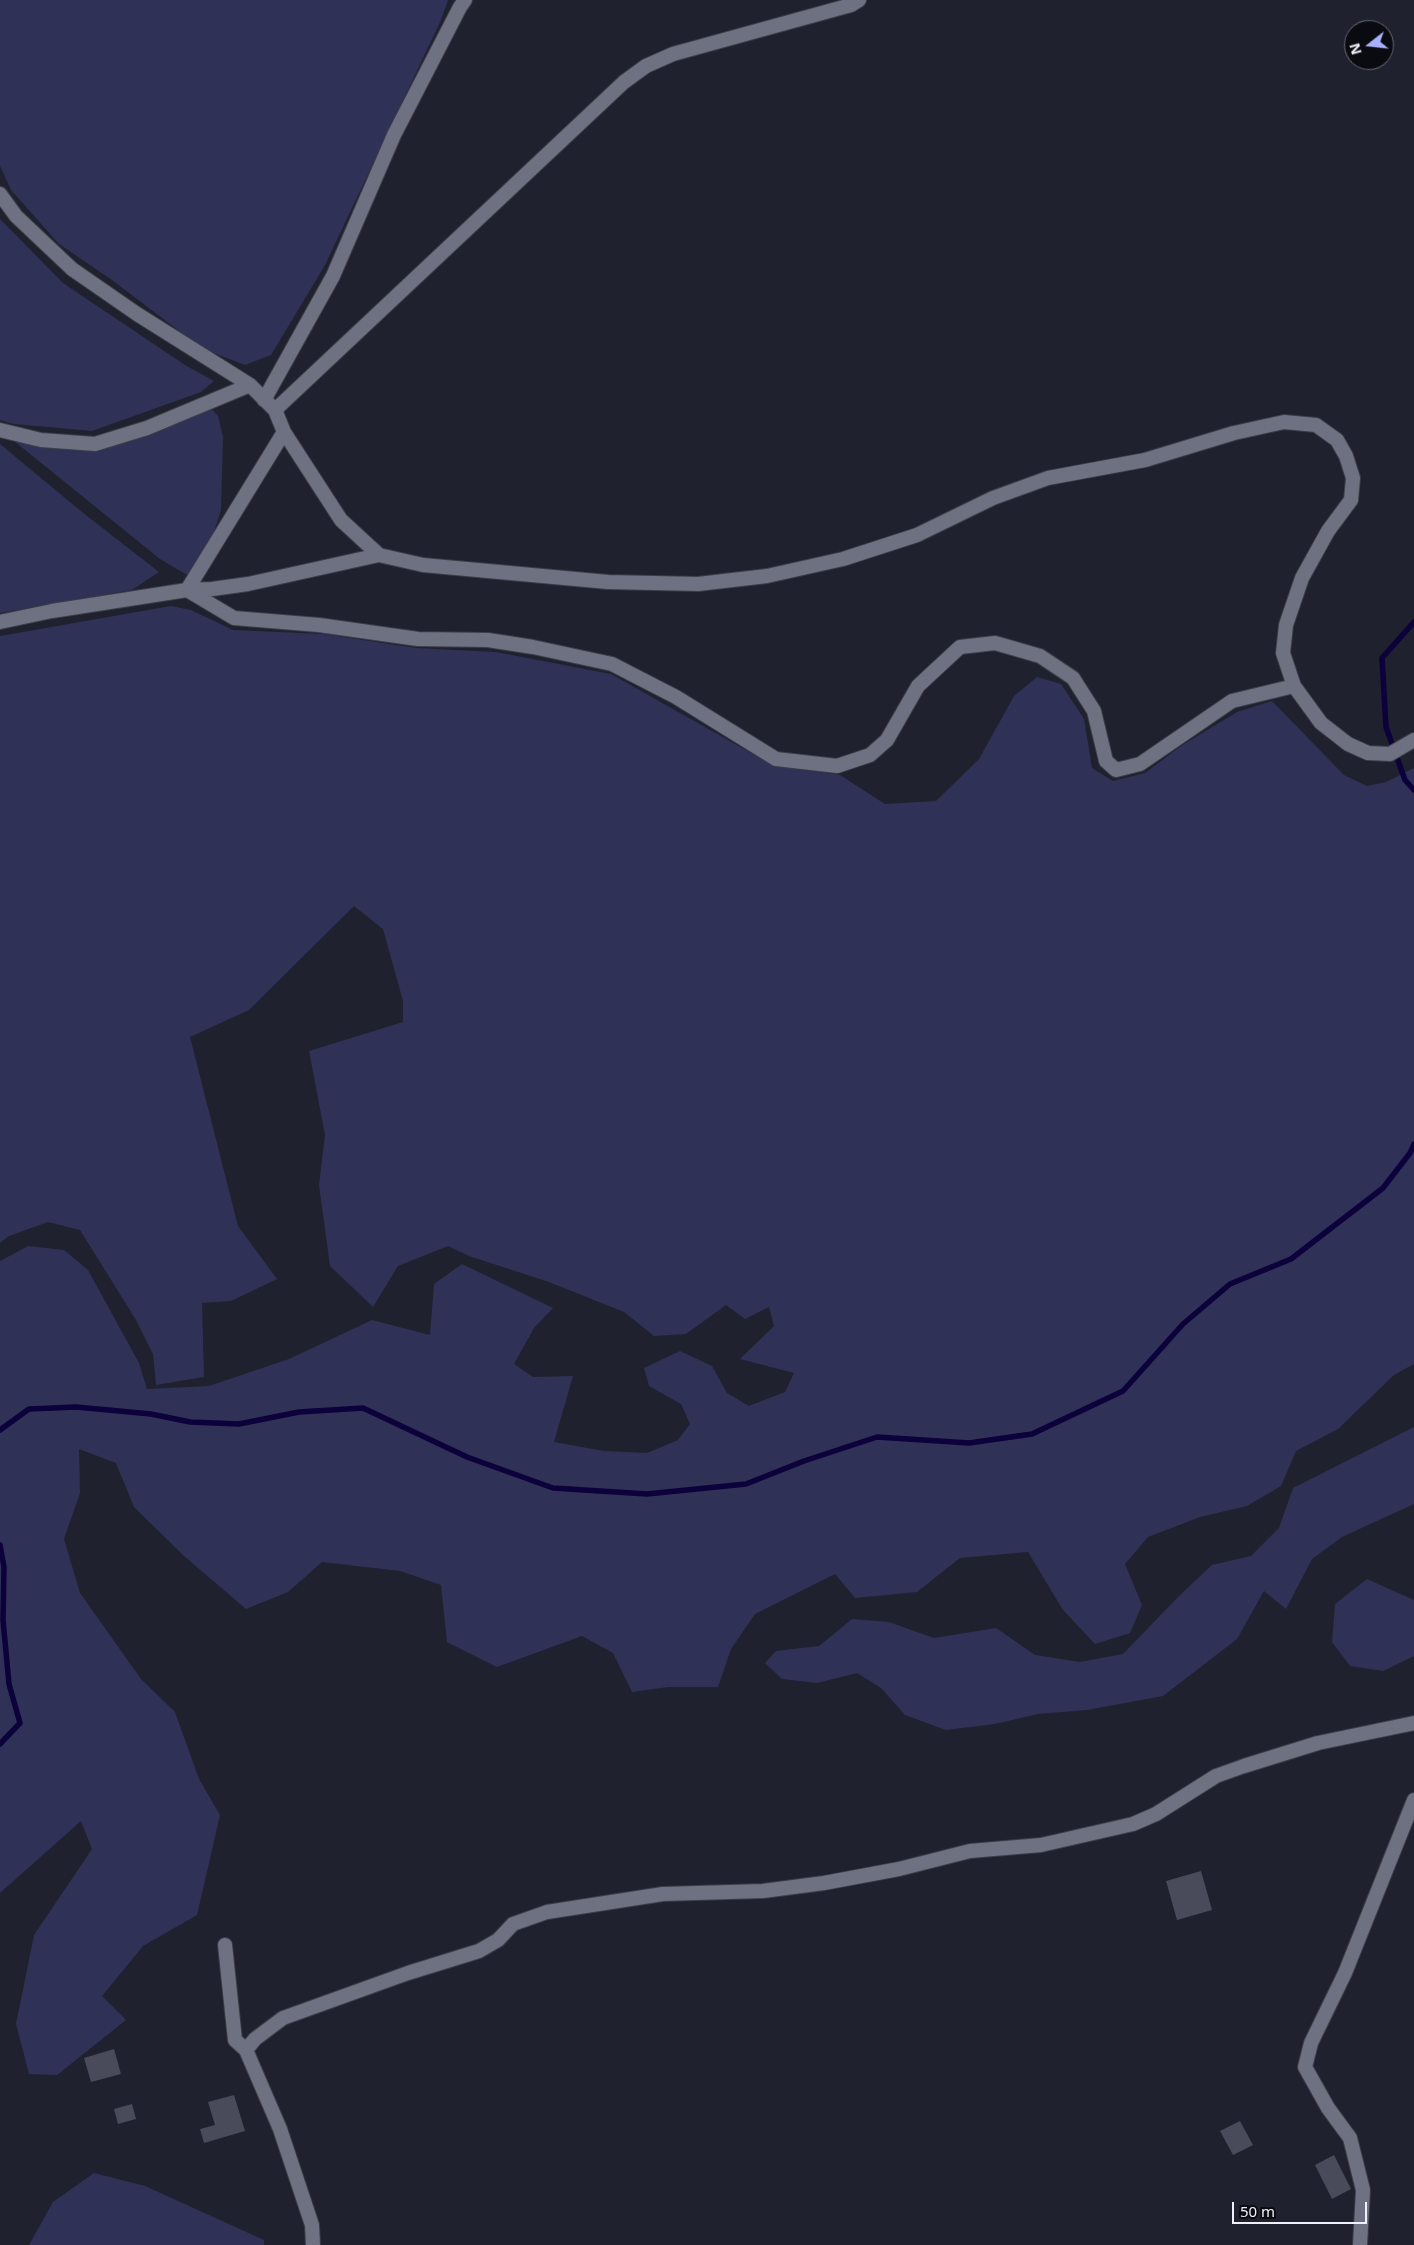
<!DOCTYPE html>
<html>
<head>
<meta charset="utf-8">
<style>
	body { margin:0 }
	#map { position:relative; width:1414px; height:2245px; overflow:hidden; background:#1f212e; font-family:"Noto Sans",sans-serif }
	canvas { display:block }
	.north { position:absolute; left:1344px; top:20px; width:50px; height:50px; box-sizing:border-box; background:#0a0b11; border:1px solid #66676e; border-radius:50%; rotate:254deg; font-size:14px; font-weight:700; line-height:20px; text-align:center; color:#eff0f9 }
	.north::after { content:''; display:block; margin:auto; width:18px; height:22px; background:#a7b0fc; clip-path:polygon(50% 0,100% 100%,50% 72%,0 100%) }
	.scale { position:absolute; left:1232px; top:2202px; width:135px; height:22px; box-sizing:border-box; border:2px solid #eff0f9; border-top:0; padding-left:6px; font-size:15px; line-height:18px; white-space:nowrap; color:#eff0f9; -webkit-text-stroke:4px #0a0b11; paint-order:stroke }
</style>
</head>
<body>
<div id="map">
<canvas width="1414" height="2245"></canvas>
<div class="north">N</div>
<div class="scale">50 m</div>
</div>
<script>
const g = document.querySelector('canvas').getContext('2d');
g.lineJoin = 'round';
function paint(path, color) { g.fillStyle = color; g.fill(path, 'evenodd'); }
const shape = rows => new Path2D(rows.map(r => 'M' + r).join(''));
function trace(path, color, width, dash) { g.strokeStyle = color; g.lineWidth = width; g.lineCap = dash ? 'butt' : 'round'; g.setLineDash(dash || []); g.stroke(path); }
const green = shape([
	[0,0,448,0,441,20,325,265,271,355,245,365,203,349,112,280,59,244,11,190,0,166],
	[0,219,63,283,185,365,214,381,201,392,92,431,14,424,0,420],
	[208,405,218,416,223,437,221,510,207,553,187,575,160,559,14,441,14,436,65,448],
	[0,444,82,512,159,572,132,590,0,613],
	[171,606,191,610,233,630,324,634,416,648,496,652,611,674,774,766,840,775,885,804,936,801,979,759,1014,696,1037,677,1061,684,1084,719,1092,768,1113,781,1145,773,1181,746,1237,712,1272,701,1344,775,1367,786,1386,782,1414,768,1414,1364,1394,1375,1338,1429,1296,1451,1281,1486,1247,1506,1200,1517,1148,1537,1125,1564,1142,1605,1130,1633,1095,1644,1063,1610,1028,1552,960,1558,917,1592,855,1598,835,1574,755,1614,731,1649,718,1687,668,1687,632,1692,613,1653,582,1636,497,1667,447,1642,441,1585,400,1571,322,1562,288,1592,246,1609,184,1556,134,1507,116,1463,79,1449,80,1493,64,1539,80,1593,141,1679,175,1712,199,1779,220,1815,197,1915,143,1946,102,1996,126,2020,57,2075,29,2074,16,2024,34,1935,92,1849,81,1821,0,1893,0,1261,28,1246,64,1250,88,1270,139,1363,147,1389,209,1386,289,1359,372,1320,430,1335,434,1284,462,1264,553,1308,534,1328,514,1364,533,1377,573,1376,554,1442,604,1451,647,1453,678,1440,690,1424,681,1404,649,1386,644,1368,680,1351,712,1366,727,1393,749,1406,785,1392,794,1373,740,1359,774,1326,769,1307,745,1319,726,1305,686,1334,654,1336,624,1312,549,1282,469,1256,448,1246,398,1266,373,1307,330,1266,319,1185,325,1135,309,1051,403,1022,403,1001,383,929,354,906,249,1010,190,1037,238,1226,277,1279,231,1301,202,1303,204,1377,156,1385,153,1354,136,1320,80,1230,48,1222,9,1236,0,1243,0,636],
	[1414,1427,1414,1504,1342,1537,1312,1559,1286,1609,1264,1591,1237,1639,1163,1696,1087,1710,1038,1714,995,1724,946,1730,905,1715,881,1688,857,1673,817,1683,782,1679,765,1663,776,1651,819,1646,852,1619,889,1622,934,1638,996,1628,1035,1655,1080,1662,1123,1654,1179,1596,1212,1565,1251,1556,1279,1528,1293,1488],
	[1367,1579,1414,1600,1414,1656,1383,1671,1350,1666,1332,1642,1335,1604],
	[94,2173,145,2186,264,2240,264,2245,29,2245,53,2202]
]);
const stream = shape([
	[1414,622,1382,658,1386,727,1405,780,1414,790],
	[0,1430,29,1409,76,1407,151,1414,190,1422,239,1424,299,1412,363,1408,467,1457,553,1488,647,1494,746,1484,804,1461,877,1437,969,1443,1032,1434,1123,1391,1183,1324,1230,1284,1291,1259,1383,1188,1410,1153,1414,1144],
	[0,1545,4,1567,3,1620,9,1684,20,1723,0,1744]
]);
const building = shape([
	[1201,1871,1212,1910,1177,1920,1166,1881],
	[114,2049,121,2074,91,2082,84,2058],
	[234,2095,245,2131,204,2143,200,2129,215,2125,208,2102],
	[132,2104,136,2119,118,2124,114,2109],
	[1240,2121,1253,2145,1233,2155,1220,2131],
	[1334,2155,1351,2189,1332,2199,1315,2165]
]);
const minor = shape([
	[0,194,16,216,72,269,137,314,250,385,275,410,284,432,341,520,379,555,423,565,608,582,698,584,767,576,843,559,917,535,993,498,1048,478,1145,460,1234,433,1284,422,1316,425,1337,440,1346,456,1353,478,1351,500,1328,531,1302,578,1286,625,1283,653,1294,686,1321,723,1348,744,1368,753,1390,754,1414,740],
	[264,400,333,276,394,135,460,7,465,0],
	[275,410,624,82,646,66,673,54,851,5,859,0],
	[0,430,41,440,95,444,147,428,250,385],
	[187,590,234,618,319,625,418,639,488,640,533,647,612,664,676,697,776,759,837,766,870,755,887,740,918,686,960,647,995,643,1040,656,1073,678,1094,711,1106,761,1116,770,1140,764,1232,701,1294,686],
	[188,590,212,589,248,584,379,555],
	[0,622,52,611,187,590,284,432],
	[225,1945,235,2040,246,2050,280,2129,312,2225,313,2245],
	[246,2050,255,2039,283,2018,408,1973,479,1951,498,1940,513,1924,547,1912,663,1894,763,1891,824,1883,899,1869,970,1851,1041,1845,1133,1824,1156,1814,1216,1776,1244,1766,1318,1743,1414,1723],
	[1360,2245,1363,2190,1350,2138,1328,2108,1305,2067,1311,2043,1345,1973,1414,1800]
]);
paint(green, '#2f3256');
trace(stream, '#0c013b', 5.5);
paint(building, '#494b5a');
trace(minor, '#3c3d48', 16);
trace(minor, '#6e7181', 14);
</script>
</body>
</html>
